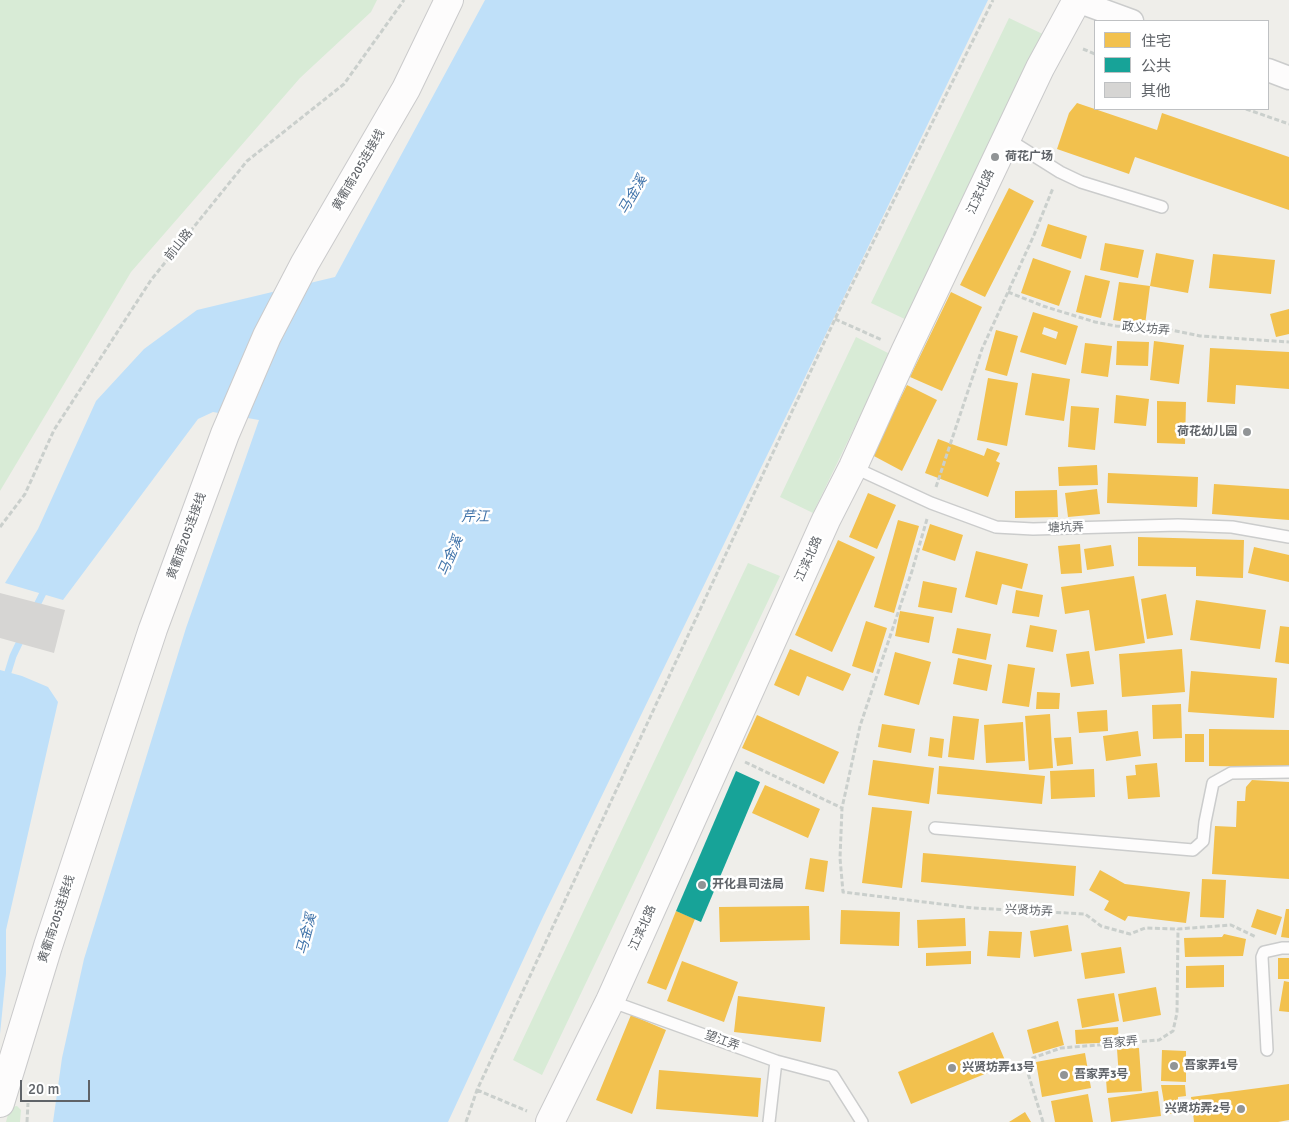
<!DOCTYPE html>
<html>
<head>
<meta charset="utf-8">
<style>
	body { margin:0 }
	#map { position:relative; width:1289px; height:1122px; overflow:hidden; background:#efeeea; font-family:Signika,"Noto Sans SC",sans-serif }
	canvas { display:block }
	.legend { position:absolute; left:1094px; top:20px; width:175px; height:90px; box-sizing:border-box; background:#fff; border:1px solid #bfc1c3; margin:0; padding:6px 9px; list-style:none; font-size:15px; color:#5f6368 }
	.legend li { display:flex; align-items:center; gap:10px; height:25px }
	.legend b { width:25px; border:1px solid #bfc1c3 }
	.scale { position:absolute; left:20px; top:1080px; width:70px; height:22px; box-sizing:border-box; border:2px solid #5f6368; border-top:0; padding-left:6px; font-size:15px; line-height:18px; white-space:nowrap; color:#5f6368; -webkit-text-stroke:4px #fff; paint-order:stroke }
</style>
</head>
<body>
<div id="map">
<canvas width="1289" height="1122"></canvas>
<ul class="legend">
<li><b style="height:14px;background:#f2c14e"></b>住宅</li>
<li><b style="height:14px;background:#17a398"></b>公共</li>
<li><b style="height:14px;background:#d6d5d3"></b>其他</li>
</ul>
<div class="scale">20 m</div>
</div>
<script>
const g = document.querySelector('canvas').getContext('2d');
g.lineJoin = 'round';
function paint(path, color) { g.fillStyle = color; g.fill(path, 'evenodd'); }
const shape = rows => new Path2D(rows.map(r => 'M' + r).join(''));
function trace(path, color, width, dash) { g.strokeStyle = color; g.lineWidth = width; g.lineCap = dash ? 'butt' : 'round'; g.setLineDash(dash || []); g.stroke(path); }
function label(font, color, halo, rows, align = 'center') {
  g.font = font + ' Signika,"Noto Sans SC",sans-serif'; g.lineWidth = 5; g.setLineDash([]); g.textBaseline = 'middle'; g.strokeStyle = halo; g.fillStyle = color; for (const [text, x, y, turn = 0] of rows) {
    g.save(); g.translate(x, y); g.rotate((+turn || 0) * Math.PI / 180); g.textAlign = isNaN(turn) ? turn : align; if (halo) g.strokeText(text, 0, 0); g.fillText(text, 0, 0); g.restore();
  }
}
const green = shape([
	[0,0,377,0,371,12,300,78,131,272,0,491],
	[1009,18,1049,37,911,322,871,303],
	[856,337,890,354,813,513,780,497],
	[748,563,780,576,542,1075,513,1060],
	[17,1106,21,1110,20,1122,6,1122,10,1107]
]);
const water = shape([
	[485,0,988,0,543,917,448,1122,53,1122,62,1058,84,959,186,628,259,420,213,412,198,419,63,600,5,583,38,529,96,401,144,349,197,310,335,277],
	[0,670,22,676,48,687,58,702,6,930,6,974,0,1034]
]);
const homes = shape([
	[1077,103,1157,130,1162,113,1289,157,1289,210,1135,157,1129,174,1057,149,1069,113],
	[1009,188,1034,201,985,297,960,285],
	[1048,224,1087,236,1081,259,1041,246],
	[1105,243,1144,250,1138,278,1100,270],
	[1156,253,1194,260,1188,293,1150,286],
	[1213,254,1275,260,1271,294,1209,288],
	[1033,258,1071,271,1059,306,1021,293],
	[1085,275,1110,281,1101,318,1076,312],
	[1119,282,1150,286,1145,325,1113,320],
	[951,292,982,307,942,391,910,377],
	[1289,309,1289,334,1276,337,1270,314],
	[1033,312,1078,326,1066,365,1020,352],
	[1044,327,1058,332,1056,339,1042,334],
	[996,330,1018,336,1007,376,985,370],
	[1117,341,1149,342,1148,366,1116,365],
	[1154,341,1184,345,1179,384,1150,380],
	[1085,343,1112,346,1108,377,1081,373],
	[1210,348,1289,352,1289,389,1236,385,1235,404,1207,402],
	[1032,373,1070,379,1064,421,1025,415],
	[988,378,1018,383,1007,446,977,440],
	[907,385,937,400,902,471,872,455],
	[1116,395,1149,399,1146,426,1114,423],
	[1157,401,1186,402,1185,444,1157,443],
	[1071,406,1099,408,1095,450,1068,447],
	[938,439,984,456,987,448,1000,453,996,461,1000,463,988,497,925,473],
	[1097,465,1098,485,1059,486,1058,467],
	[1108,473,1198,477,1197,507,1107,503],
	[1214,484,1289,489,1289,520,1212,514],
	[1097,489,1100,514,1068,517,1065,493],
	[1057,490,1058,517,1015,518,1015,491],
	[868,493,896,505,877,549,849,537],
	[898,520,919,526,894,613,874,607],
	[930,524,963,535,955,561,922,550],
	[1138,537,1244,540,1243,578,1196,576,1196,567,1138,566],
	[838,540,875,557,832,652,795,635],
	[1080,544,1082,573,1061,574,1058,546],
	[1111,545,1114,566,1087,570,1084,549],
	[1254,547,1289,555,1289,582,1248,573],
	[976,551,1028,564,1022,589,1002,584,997,605,965,597],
	[1134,576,1145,643,1095,651,1089,610,1065,614,1061,587],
	[923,581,957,588,952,613,918,607],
	[1016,590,1043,595,1039,617,1012,613],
	[1166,594,1173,635,1147,639,1141,599],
	[1196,600,1266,610,1260,649,1190,640],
	[900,611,934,617,929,643,895,636],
	[866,621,887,628,873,673,852,666],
	[1030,625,1057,630,1053,652,1026,647],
	[1280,626,1289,627,1289,664,1275,662],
	[957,628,991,634,986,660,952,653],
	[790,649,851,674,843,691,807,676,799,696,774,685],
	[1182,649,1185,692,1122,697,1119,654],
	[1089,651,1094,684,1071,687,1066,654],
	[895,652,931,662,919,705,884,695],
	[958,658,992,665,987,691,953,684],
	[1008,664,1035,668,1029,707,1002,703],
	[1191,671,1277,678,1274,718,1188,712],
	[1037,692,1060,693,1059,709,1036,709],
	[1181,704,1182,738,1153,739,1152,705],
	[1107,710,1108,731,1079,733,1077,712],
	[1050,714,1053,768,1029,770,1025,716],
	[757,715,839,752,824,784,742,748],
	[953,716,979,719,974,760,948,757],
	[1023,722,1025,761,986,763,984,725],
	[882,724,915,729,911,753,878,747],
	[1209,729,1289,730,1289,767,1209,766],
	[1138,731,1141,756,1106,761,1103,736],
	[1185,734,1204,734,1204,762,1185,762],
	[930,737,944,739,942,758,928,756],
	[1071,737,1073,764,1057,766,1054,738],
	[873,760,934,768,929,804,868,795],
	[1157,763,1160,797,1128,799,1126,776,1136,775,1135,765],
	[939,766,1045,776,1042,804,937,794],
	[1094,769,1095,797,1051,799,1050,771],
	[1252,780,1289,782,1289,879,1212,874,1215,826,1236,827,1237,801,1245,801,1246,787],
	[765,785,820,809,808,838,752,813],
	[872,807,912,811,902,888,862,883],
	[923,853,1076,866,1074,896,921,882],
	[810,858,828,861,824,892,805,889],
	[1100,870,1125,884,1190,892,1186,923,1128,916,1125,921,1104,910,1109,901,1089,890],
	[1202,879,1226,880,1224,918,1200,917],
	[809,906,810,940,720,942,719,907],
	[1257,909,1282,917,1276,935,1251,927],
	[1286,909,1289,909,1289,938,1281,937],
	[841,910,900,912,899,946,840,944],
	[676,911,695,919,666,990,647,983],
	[965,918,966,946,918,948,917,920],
	[1068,925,1072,951,1034,957,1030,931],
	[989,931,1022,932,1020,958,987,956],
	[1224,934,1246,939,1243,956,1185,957,1184,938,1222,937],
	[1121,947,1125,973,1085,979,1081,953],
	[971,951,971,964,926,966,926,953],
	[1278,958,1289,958,1289,979,1278,979],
	[682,961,738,982,724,1022,667,1001],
	[1224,965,1224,987,1186,988,1186,966],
	[1284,981,1289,982,1289,1012,1279,1011],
	[1156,987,1161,1015,1123,1022,1118,994],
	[1114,993,1119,1021,1082,1028,1077,999],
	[738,996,825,1007,821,1042,734,1032],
	[631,1015,666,1030,632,1114,596,1100],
	[1058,1021,1064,1045,1033,1054,1027,1030],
	[1118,1027,1119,1042,1076,1044,1075,1030],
	[993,1032,1007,1065,911,1104,898,1072],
	[1139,1048,1142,1091,1107,1093,1106,1079,1119,1078,1117,1049],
	[1162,1050,1186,1051,1186,1082,1161,1081],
	[1085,1053,1091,1088,1042,1097,1036,1062],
	[659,1070,761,1078,758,1117,656,1109],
	[1289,1084,1289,1120,1278,1122,1194,1122,1191,1097],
	[1161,1085,1185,1085,1186,1096,1178,1097,1178,1113,1166,1114],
	[1158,1091,1161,1116,1111,1122,1108,1098],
	[1088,1094,1093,1122,1055,1122,1051,1101],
	[1025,1112,1031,1122,1009,1122]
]);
const public = shape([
	[736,771,760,782,701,922,676,911]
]);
const stream = shape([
	[34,611,46,587],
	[0,698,13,656,23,635]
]);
const building = shape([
	[0,593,65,610,54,653,0,638]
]);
const path = shape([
	[1083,49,1095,54],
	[1246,109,1289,124],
	[1008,292,1043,306,1095,322,1116,326,1166,329,1200,336,1289,342],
	[835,319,882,340],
	[936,487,982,349,1034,235,1053,188],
	[927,519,912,571,860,726,842,808,840,858,843,892,973,908,1085,914,1101,926,1130,934,1145,928,1178,929,1231,925,1256,937],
	[0,527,25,494,54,430,151,280,247,161,344,84,404,0],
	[745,762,842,808],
	[477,1090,527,1111],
	[27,1122,28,1103],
	[466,1122,477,1090,835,319,993,0],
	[1043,1122,1027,1070,1030,1059,1061,1048,1159,1040,1173,1031,1177,1013,1178,929]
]);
const lane = shape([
	[1006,138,1060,172,1081,182,1162,207],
	[853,467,931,503,996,527,1033,529,1178,525,1232,527,1289,537],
	[935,828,1193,850,1203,841,1205,822,1213,783,1231,773,1289,772],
	[610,1001,776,1061,769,1122],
	[1267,1050,1262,957,1264,952,1282,948,1289,948],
	[776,1061,833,1076,862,1122]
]);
const street = shape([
	[1077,1,1132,21],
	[1268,70,1289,78]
]);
const secondary = shape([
	[0,1103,48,946,153,629,225,434,267,336,305,263,406,89,449,0],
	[550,1122,610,1001,826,520,853,467,905,352,1040,68,1077,0]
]);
const markers = [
	[995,157,5,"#919496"],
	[1247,432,5,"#919496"],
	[702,885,5,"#919496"],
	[1174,1066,5,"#919496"],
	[952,1068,5,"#919496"],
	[1064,1075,5,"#919496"],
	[1241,1109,5,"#919496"]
];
const poiNames = [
	["荷花广场",1005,157],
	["荷花幼儿园",1237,432,"right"],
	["开化县司法局",712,885],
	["吾家弄1号",1184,1066],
	["兴贤坊弄13号",962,1068],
	["吾家弄3号",1074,1075],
	["兴贤坊弄2号",1231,1109,"right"]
];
const streetNames = [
	["黄衢南205连接线",359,170,-60],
	["江滨北路",981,192,-65],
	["前山路",179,245,-51],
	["政义坊弄",1146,329,5],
	["塘坑弄",1066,528,-2],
	["黄衢南205连接线",187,536,-70],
	["江滨北路",809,559,-66],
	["兴贤坊弄",1029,911,3],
	["黄衢南205连接线",57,919,-72],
	["江滨北路",643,928,-66],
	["望江弄",722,1041,20],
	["吾家弄",1120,1043,-5]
];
const waterNames = [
	["马金溪",633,195,-60],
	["芹江",475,517],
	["马金溪",451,556,-67],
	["马金溪",307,934,-75]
];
paint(green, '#d8ebd6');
paint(water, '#bfe0f9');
paint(homes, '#f2c14e');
paint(public, '#17a398');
trace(stream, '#bfe0f9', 7);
paint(building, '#d6d5d3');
trace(lane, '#cbcccc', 14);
trace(street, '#cbcccc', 25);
trace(secondary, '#cacacb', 30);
trace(path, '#cacfcc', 3, [5, 2.5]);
trace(lane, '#fdfcfc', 11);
trace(street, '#fdfcfc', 22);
trace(secondary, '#fdfcfc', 28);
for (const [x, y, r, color] of markers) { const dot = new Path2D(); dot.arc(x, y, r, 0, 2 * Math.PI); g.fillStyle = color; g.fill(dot); trace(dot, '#fff', 2); }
label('bold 12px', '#5f6368', '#fff', poiNames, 'left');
label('12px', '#5f6368', '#fff', streetNames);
label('italic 14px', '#4174aa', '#fff', waterNames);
</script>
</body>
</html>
